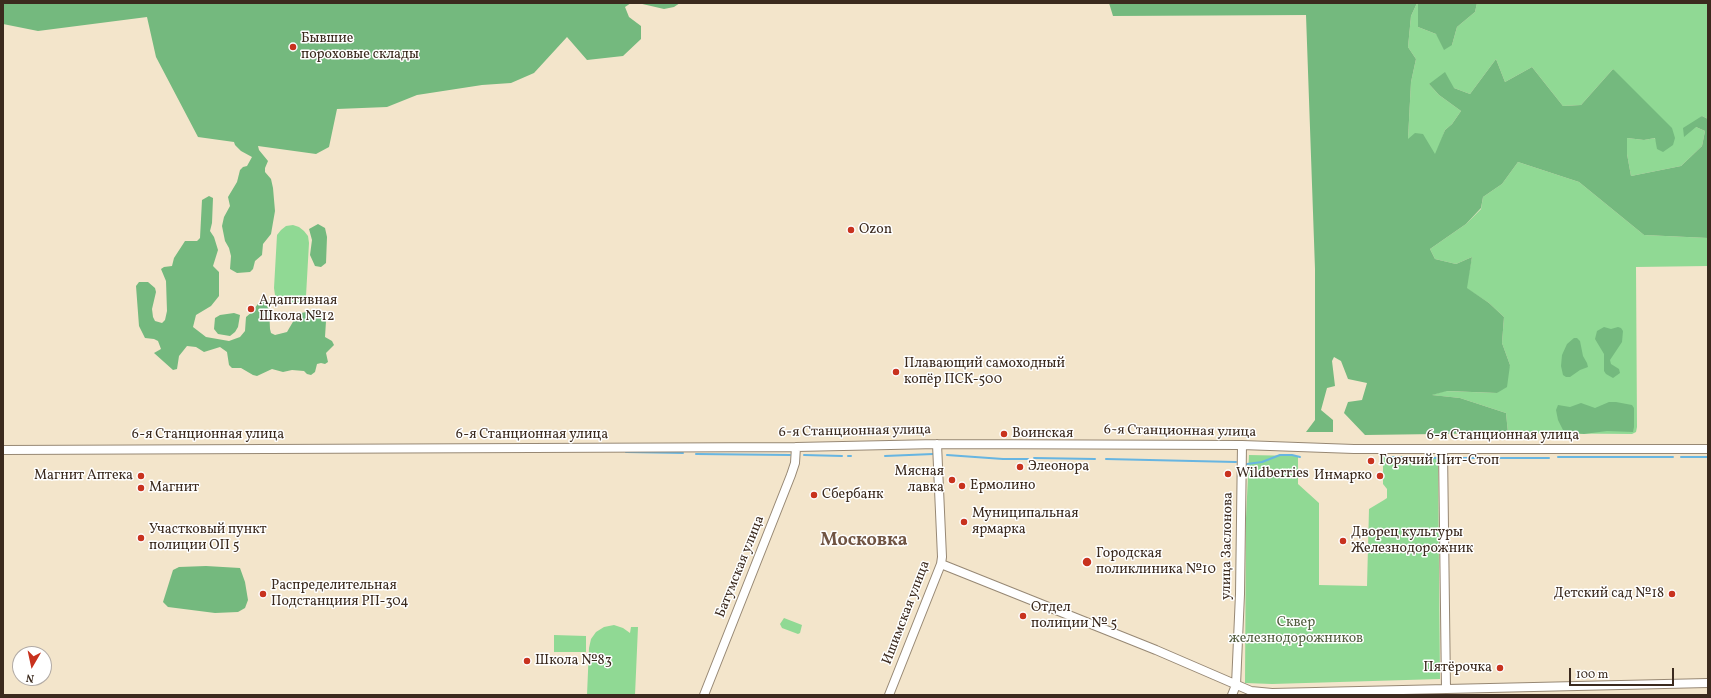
<!DOCTYPE html>
<html>
<head>
<meta charset="utf-8">
<style>
	body { margin:0 }
	#map { position:relative; width:1711px; height:698px; overflow:hidden; background:#f3e5cb; font-family:Vollkorn,serif }
	canvas { display:block }
	.frame { position:absolute; inset:0; border:4px solid #3b2a1e; pointer-events:none }
	.north { position:absolute; left:12px; top:646px; width:40px; height:40px; box-sizing:border-box; background:#fff; border:1px solid #b1aaa5; border-radius:50%; rotate:189deg; font-size:11px; font-weight:700; line-height:16px; text-align:center; color:#3b2a1e }
	.north::after { content:''; display:block; margin:auto; width:14px; height:18px; background:#c8321e; clip-path:polygon(50% 0,100% 100%,50% 72%,0 100%) }
	.scale { position:absolute; left:1569px; top:668px; width:105px; height:18px; box-sizing:border-box; border:2px solid #3b2a1e; border-top:0; padding-left:5px; font-size:12px; line-height:14px; white-space:nowrap; color:#3b2a1e; -webkit-text-stroke:3px #fff; paint-order:stroke }
</style>
</head>
<body>
<div id="map">
<canvas width="1711" height="698"></canvas>
<div class="frame"></div>
<div class="north">N</div>
<div class="scale">100 m</div>
</div>
<script>
const g = document.querySelector('canvas').getContext('2d');
g.lineJoin = 'round';
function paint(path, color) { g.fillStyle = color; g.fill(path, 'evenodd'); }
const shape = rows => new Path2D(rows.map(r => 'M' + r).join(''));
function trace(path, color, width, dash) { g.strokeStyle = color; g.lineWidth = width; g.lineCap = dash ? 'butt' : 'round'; g.setLineDash(dash || []); g.stroke(path); }
function label(font, color, halo, rows, align = 'center') {
  g.font = font + ' Vollkorn,serif'; g.lineWidth = 3; g.setLineDash([]); g.textBaseline = 'middle'; g.strokeStyle = halo; g.fillStyle = color; for (const [text, x, y, turn = 0] of rows) {
    g.save(); g.translate(x, y); g.rotate((+turn || 0) * Math.PI / 180); g.textAlign = isNaN(turn) ? turn : align; if (halo) g.strokeText(text, 0, 0); g.fillText(text, 0, 0); g.restore();
  }
}
const green = shape([
	[1417,3,1418,3,1418,27,1436,34,1452,45,1457,27,1475,12,1477,3,1708,3,1708,119,1702,116,1696,127,1705,131,1702,146,1681,166,1631,176,1627,154,1627,138,1644,140,1655,138,1663,152,1613,69,1581,105,1563,106,1532,67,1505,82,1496,59,1470,94,1454,88,1429,84,1439,95,1461,111,1452,124,1445,130,1436,155,1408,139,1411,82,1416,59,1408,47,1411,16],
	[1518,162,1579,182,1644,235,1708,238,1708,266,1636,267,1637,427,1636,432,1632,434,1508,433,1506,413,1460,398,1431,395,1445,391,1497,393,1510,365,1502,343,1504,317,1489,303,1466,288,1472,257,1456,264,1435,259,1430,249,1466,224,1481,209,1483,197,1502,184],
	[293,225,299,227,304,231,308,236,309,243,306,296,302,301,296,304,290,305,283,304,278,300,275,295,274,288,277,235,281,230,286,226],
	[1249,455,1298,456,1298,484,1319,503,1319,585,1367,586,1369,509,1384,500,1387,498,1387,489,1383,484,1383,456,1438,457,1440,679,1272,684,1245,683,1246,518],
	[784,618,802,625,800,633,798,634,782,628,780,624],
	[614,625,623,628,630,633,631,627,638,627,635,695,587,695,589,648,591,639,596,632,604,627],
	[554,635,586,636,586,652,554,652]
]);
const forest = shape([
	[3,3,631,3,625,7,629,17,641,26,641,39,623,56,587,60,567,37,534,73,511,83,482,85,417,95,387,107,337,109,329,147,316,154,258,146,259,150,268,161,265,168,265,172,271,179,273,188,275,211,271,234,263,244,262,255,255,261,253,269,250,272,237,273,230,269,231,256,229,248,225,241,222,226,224,217,230,206,228,197,237,182,240,170,243,167,247,166,252,157,241,151,235,145,234,142,198,137,156,57,147,17,38,31,3,24],
	[638,3,680,3,674,7,664,9],
	[1109,3,1417,3,1411,16,1408,47,1416,59,1411,82,1408,139,1415,133,1423,134,1435,154,1445,130,1452,124,1461,111,1439,95,1429,84,1445,72,1454,88,1470,94,1496,59,1505,82,1532,67,1563,106,1581,105,1613,69,1672,128,1675,138,1673,145,1663,152,1657,149,1655,138,1644,140,1627,138,1627,154,1631,176,1681,166,1702,146,1705,131,1696,127,1684,137,1683,128,1702,116,1708,119,1708,238,1644,235,1579,182,1518,162,1502,184,1483,197,1481,208,1466,224,1430,249,1435,259,1456,264,1472,257,1467,288,1489,303,1504,317,1502,343,1510,365,1507,387,1497,393,1447,391,1432,395,1460,398,1506,413,1508,433,1365,435,1344,413,1348,402,1362,400,1367,383,1348,379,1341,361,1334,357,1332,361,1335,386,1327,388,1321,410,1333,420,1333,432,1306,432,1315,420,1315,269,1306,15,1113,16],
	[1418,3,1477,3,1475,12,1457,27,1452,45,1444,50,1436,34,1418,27],
	[209,196,213,198,212,223,210,231,214,237,218,250,213,266,219,272,219,296,211,306,196,315,193,327,206,337,229,341,240,337,245,331,246,317,252,312,260,301,264,302,269,309,270,329,271,333,275,335,287,332,294,320,301,313,312,311,322,312,326,321,325,337,332,341,334,345,326,353,328,362,325,364,321,363,317,364,315,372,311,375,307,374,304,371,292,370,283,372,272,369,257,376,253,375,241,368,232,368,229,365,227,352,220,347,204,352,196,347,187,346,179,356,177,369,173,370,154,353,161,349,158,341,154,339,145,338,139,326,136,286,139,282,148,282,155,288,156,292,152,309,153,317,155,321,162,323,165,320,167,311,166,281,161,269,164,267,172,266,174,258,185,241,197,241,200,238,202,200],
	[318,224,325,228,327,237,326,263,321,267,315,266,310,255,312,240,309,229],
	[234,313,240,315,238,327,235,332,230,336,218,334,214,329,215,318,220,315],
	[1604,327,1611,329,1618,327,1621,328,1623,331,1622,342,1610,360,1611,364,1619,369,1620,373,1613,378,1606,374,1604,371,1604,354,1595,339,1597,331],
	[1574,338,1577,338,1580,341,1583,356,1587,363,1588,367,1580,370,1570,377,1566,377,1563,375,1561,366,1562,355,1567,344],
	[1609,402,1616,402,1632,405,1634,408,1634,427,1633,432,1607,431,1584,434,1571,433,1563,430,1558,420,1556,410,1558,405,1570,407,1581,403,1595,408],
	[206,566,240,568,245,582,248,600,245,608,238,612,215,613,168,607,163,602,173,570,179,567]
]);
const stream = shape([
	[626,452,683,453],
	[696,454,790,455],
	[804,455,842,456],
	[947,455,1003,459,1028,459],
	[848,456,851,456],
	[885,456,933,454],
	[1386,457,1437,458],
	[1558,457,1673,457],
	[1681,457,1708,457],
	[1034,458,1095,459],
	[1449,458,1549,458],
	[1106,459,1236,462],
	[1247,464,1262,462,1280,455,1292,455,1300,457]
]);
const secondary = shape([
	[1443,449,1446,689],
	[3,450,796,447,937,444,1242,445,1354,449,1708,449],
	[941,564,1156,650,1251,691,1272,693,1708,683],
	[704,695,791,475,795,463,796,447],
	[889,695,941,564,942,557,937,444],
	[1232,695,1236,685,1240,594,1242,445]
]);
const markers = [
	[293,47,4,"#c8321e"],
	[851,230,4,"#c8321e"],
	[251,309,4,"#c8321e"],
	[896,372,4,"#c8321e"],
	[1004,434,4,"#c8321e"],
	[1371,461,4,"#c8321e"],
	[1020,467,4,"#c8321e"],
	[1228,474,4,"#c8321e"],
	[141,476,4,"#c8321e"],
	[1380,476,4,"#c8321e"],
	[952,480,4,"#c8321e"],
	[962,486,4,"#c8321e"],
	[141,488,4,"#c8321e"],
	[814,495,4,"#c8321e"],
	[964,522,4,"#c8321e"],
	[141,538,4,"#c8321e"],
	[1343,541,4,"#c8321e"],
	[1087,562,5,"#c8321e"],
	[263,594,4,"#c8321e"],
	[1672,594,4,"#c8321e"],
	[1023,616,4,"#c8321e"],
	[527,661,4,"#c8321e"],
	[1500,668,4,"#c8321e"]
];
const poiNames = [
	["Бывшие",301,39],
	["пороховые склады",301,55],
	["Ozon",859,230],
	["Адаптивная",259,301],
	["Школа №12",259,317],
	["Плавающий самоходный",904,364],
	["копёр ПСК-500",904,380],
	["Воинская",1012,434],
	["Горячий Пит-Стоп",1379,461],
	["Элеонора",1028,467],
	["Мясная",944,472,"right"],
	["лавка",944,488,"right"],
	["Wildberries",1236,474],
	["Магнит Аптека",133,476,"right"],
	["Инмарко",1372,476,"right"],
	["Ермолино",970,486],
	["Магнит",149,488],
	["Сбербанк",822,495],
	["Муниципальная",972,514],
	["ярмарка",972,530],
	["Участковый пункт",149,530],
	["полиции ОП 5",149,546],
	["Дворец культуры",1351,533],
	["Железнодорожник",1351,549],
	["Городская",1096,554],
	["поликлиника №10",1096,570],
	["Распределительная",271,586],
	["Подстанциия РП-304",271,602],
	["Детский сад №18",1664,594,"right"],
	["Отдел",1031,608],
	["полиции № 5",1031,624],
	["Школа №83",535,661],
	["Пятёрочка",1492,668,"right"]
];
const streetNames = [
	["6-я Станционная улица",855,432,-1],
	["6-я Станционная улица",1180,432,1],
	["6-я Станционная улица",208,435],
	["6-я Станционная улица",532,435],
	["6-я Станционная улица",1503,436],
	["улица Заслонова",1228,546,-89],
	["Батумская улица",741,567,-68],
	["Ишимская улица",907,613,-69]
];
const parkNames = [
	["Сквер",1296,623],
	["железнодорожников",1296,639]
];
const districtNames = [
	["Московка",864,542]
];
paint(green, '#90d994');
paint(forest, '#74b97e');
trace(stream, '#67b5e1', 2);
trace(secondary, '#978874', 10);
trace(secondary, '#fff', 8);
for (const [x, y, r, color] of markers) { const dot = new Path2D(); dot.arc(x, y, r, 0, 2 * Math.PI); g.fillStyle = color; g.fill(dot); trace(dot, '#fff', 1.5); }
label('14px', '#3b2a1e', '#fff', poiNames, 'left');
label('14px', '#3b2a1e', '#fff', streetNames);
label('14px', '#545f41', '#fff', parkNames);
label('bold 18px', '#705442', '#fff', districtNames);
</script>
</body>
</html>
